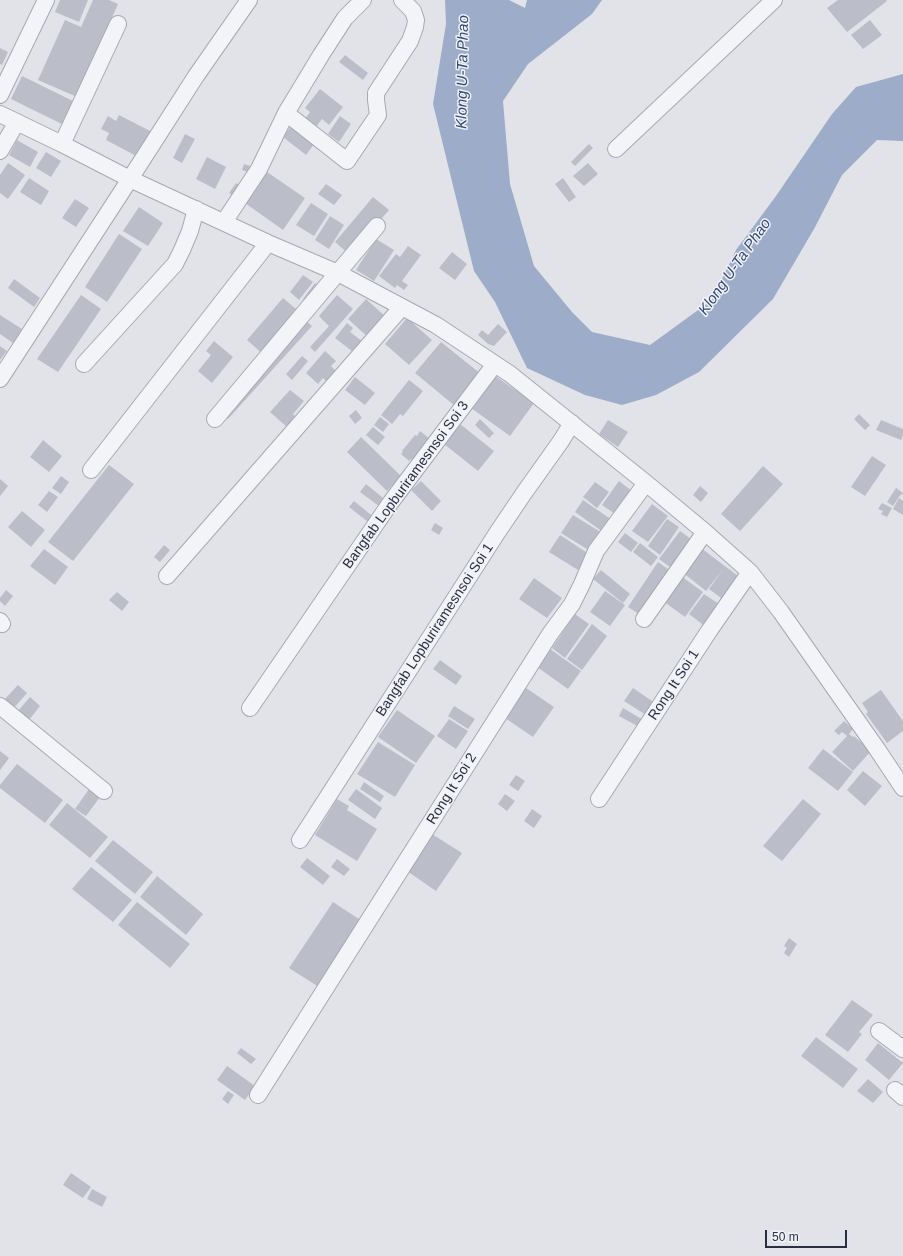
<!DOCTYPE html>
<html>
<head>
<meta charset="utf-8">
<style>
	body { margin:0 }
	#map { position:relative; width:903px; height:1256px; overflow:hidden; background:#e1e3e9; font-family:Arial,sans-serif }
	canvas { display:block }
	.scale { position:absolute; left:765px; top:1230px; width:82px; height:18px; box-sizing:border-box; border:2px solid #292f41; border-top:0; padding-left:5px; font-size:12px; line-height:14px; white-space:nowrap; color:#292f41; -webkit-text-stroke:3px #f0f2f7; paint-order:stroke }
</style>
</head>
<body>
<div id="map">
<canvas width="903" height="1256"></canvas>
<div class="scale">50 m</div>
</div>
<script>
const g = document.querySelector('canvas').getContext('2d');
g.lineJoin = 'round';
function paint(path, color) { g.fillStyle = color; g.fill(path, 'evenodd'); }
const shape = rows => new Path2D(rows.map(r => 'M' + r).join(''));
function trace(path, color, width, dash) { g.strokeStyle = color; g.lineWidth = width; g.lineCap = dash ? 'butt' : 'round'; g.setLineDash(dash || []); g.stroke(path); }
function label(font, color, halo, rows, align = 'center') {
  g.font = font + ' Arial,sans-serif'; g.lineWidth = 3; g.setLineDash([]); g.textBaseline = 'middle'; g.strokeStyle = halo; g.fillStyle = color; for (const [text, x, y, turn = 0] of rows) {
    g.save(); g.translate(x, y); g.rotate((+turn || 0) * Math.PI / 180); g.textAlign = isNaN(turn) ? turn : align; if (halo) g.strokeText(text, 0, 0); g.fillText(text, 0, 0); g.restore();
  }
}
const water = shape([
	[445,0,509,0,525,8,527,0,602,0,592,14,528,64,503,101,510,184,534,266,572,312,592,332,650,345,712,300,736,250,776,196,832,114,856,87,903,74,903,141,877,140,842,175,814,229,773,299,699,372,656,395,622,405,585,395,527,368,495,302,474,271,433,104,446,24]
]);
const building = shape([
	[60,0,88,0,79,22,55,12],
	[93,0,109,0,118,4,77,97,38,80,65,20,81,27],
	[838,0,886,0,887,1,847,32,827,8],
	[870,20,882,35,863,49,851,35],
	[0,48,8,52,2,65,0,64],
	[345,55,368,73,363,80,339,62],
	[22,76,77,103,66,126,11,99],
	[320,89,343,107,329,125,322,119,316,127,305,119,310,112,305,108],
	[119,115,154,133,140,158,106,140,109,133,101,129,108,116,116,121],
	[340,116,351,124,339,142,328,134],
	[291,126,314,144,306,155,283,137],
	[185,134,195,139,182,163,173,158],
	[17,140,38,152,30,167,9,155],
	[589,144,593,148,575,166,571,162],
	[46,152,61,161,51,177,36,168],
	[207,157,226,167,215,189,196,179],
	[8,163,25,175,8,199,0,193,0,175],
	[588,163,598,174,584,186,573,176],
	[244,164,250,166,248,172,242,170],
	[267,172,305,198,283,230,245,203],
	[29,178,49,191,41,205,20,192],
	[563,178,576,197,569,202,555,184],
	[236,183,241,186,235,197,229,193],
	[326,184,342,195,334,205,318,194],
	[373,197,389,210,350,255,335,242],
	[75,199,89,208,76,227,62,218],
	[311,203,328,214,314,236,296,225],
	[139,207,163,223,148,246,123,231],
	[330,216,344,225,329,249,315,240],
	[119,234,142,249,107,302,85,287],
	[376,239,394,250,374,281,356,270],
	[408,246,421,255,402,281,408,285,404,290,397,285,395,288,379,276,396,254,400,257],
	[452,252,467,264,455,280,439,268],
	[303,275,313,282,299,300,290,292],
	[14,279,40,298,34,307,8,288],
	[315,283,323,289,310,305,303,299],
	[81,295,101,309,58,372,37,359],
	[337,295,353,309,315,352,310,347,329,326,319,316],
	[283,298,302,314,265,356,247,340],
	[366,299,387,318,369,338,348,319],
	[0,315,22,329,13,343,0,334],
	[407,318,432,340,409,365,385,344],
	[306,321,312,326,228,419,223,414],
	[347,323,353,328,350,332,366,344,357,355,335,338],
	[498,324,507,332,494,346,488,344,478,335,482,330,488,335],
	[214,341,233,357,212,383,198,371,211,355,206,351],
	[441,342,481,374,455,406,415,373],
	[0,346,7,351,0,360],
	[325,351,336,361,331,366,336,371,326,381,323,378,318,384,306,373],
	[302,356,308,361,292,380,286,374],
	[494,375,534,403,510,436,471,408],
	[355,377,375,393,365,405,345,390],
	[409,380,423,391,403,416,400,414,392,424,381,415],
	[290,390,304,401,293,414,296,417,287,427,270,412],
	[356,410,362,418,355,424,349,416],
	[859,414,870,425,865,430,854,419],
	[380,417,389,424,383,432,374,425],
	[480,419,494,433,489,438,475,425],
	[608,420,628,432,618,447,599,434],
	[881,420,903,429,903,435,901,440,876,430],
	[460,424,494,451,478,471,444,444],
	[373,427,385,437,378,445,366,435],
	[420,431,430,439,413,460,411,459,409,461,401,454,403,452,402,451,415,435,417,436],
	[361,437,401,476,387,491,347,452],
	[43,440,62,456,49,472,30,457],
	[872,456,886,465,865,496,851,487],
	[109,465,134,484,73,561,48,542],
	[763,466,783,484,740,531,721,514],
	[61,476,69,482,61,494,52,488],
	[0,479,8,486,0,496],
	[421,481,441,501,432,511,411,490],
	[619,481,632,491,615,514,602,505],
	[595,482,609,492,597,508,583,497],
	[366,484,388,502,383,509,360,492],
	[700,486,708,493,701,502,693,495],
	[896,488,903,493,903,495,901,494,893,506,887,502],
	[49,491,58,497,47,512,38,505],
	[899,498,903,501,903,515,893,509],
	[583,500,612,520,603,532,575,512],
	[354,501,376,519,372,525,349,507],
	[882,503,892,508,887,517,881,514,883,511,878,509],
	[652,504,668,516,648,542,632,531],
	[22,511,45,530,31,547,8,527],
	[573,515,602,533,590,551,561,533],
	[667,519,679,527,660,555,648,546],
	[435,523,443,528,439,535,431,530],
	[680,531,695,542,674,570,659,559],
	[625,533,638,543,631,552,618,542],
	[560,535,589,554,578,570,549,552],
	[640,543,658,557,651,566,633,552],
	[164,545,170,550,160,562,154,557],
	[701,548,742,579,725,601,709,589,724,568,706,591,682,572],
	[44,549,68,567,55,585,30,566],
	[658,562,672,572,642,616,628,607],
	[601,570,630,594,623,603,593,579],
	[681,576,703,592,685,617,663,601],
	[534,578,562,598,547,618,519,599],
	[6,590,13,596,5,606,0,601,0,598],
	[605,591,625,605,610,626,590,612],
	[117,592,129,602,122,611,109,600],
	[704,594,722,606,706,627,689,614],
	[575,614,589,624,565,658,552,648],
	[592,624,607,636,582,670,567,659],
	[550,649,581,671,568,689,537,667],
	[440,660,462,676,456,685,433,669],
	[18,685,27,693,12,710,3,701],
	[526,688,554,707,533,737,505,718],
	[633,688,655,703,646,715,624,701],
	[881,690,903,721,903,731,887,743,866,714,868,712,862,703],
	[30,697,40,706,29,720,18,711],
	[454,706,475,719,468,729,448,716],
	[623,708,645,721,641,728,619,716],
	[397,710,435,736,416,763,378,737],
	[449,719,468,731,456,749,437,736],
	[844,721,853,729,849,734,853,737,854,736,871,751,853,771,832,752,847,736,842,732,839,735,834,731],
	[378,742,415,765,395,797,357,774],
	[823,749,853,772,838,791,808,768],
	[0,751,9,758,0,770],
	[17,764,63,800,45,823,0,788,0,785],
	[863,771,882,786,865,806,847,790],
	[516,775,525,781,518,791,509,785],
	[364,782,384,796,380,802,360,789],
	[89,789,100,797,86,816,75,809],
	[356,789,382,808,375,819,348,800],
	[505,794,515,801,507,811,498,804],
	[337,799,349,806,347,810,377,829,357,861,315,835],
	[803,799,821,814,782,861,763,846],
	[67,803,108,837,90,858,49,825],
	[532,809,542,816,534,828,524,821],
	[432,834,462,853,436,891,407,871],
	[113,840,153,872,135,894,95,861],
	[307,858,330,876,323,885,300,867],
	[337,859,350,869,344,876,331,867],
	[91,867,132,900,113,922,72,889],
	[157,876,203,914,186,935,140,897],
	[137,902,190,944,170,968,118,925],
	[333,902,365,923,322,989,289,968],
	[789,938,797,944,789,957,784,953,787,948,784,946],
	[852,1000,873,1015,859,1032,862,1034,848,1052,825,1035],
	[816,1037,858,1069,843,1088,801,1056],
	[878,1043,903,1063,889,1080,865,1060],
	[241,1048,256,1059,251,1064,237,1053],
	[227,1066,255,1086,245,1100,217,1080],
	[868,1079,883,1092,873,1103,857,1091],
	[228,1091,234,1095,228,1104,222,1099],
	[71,1173,91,1187,83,1198,63,1185],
	[92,1189,107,1197,102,1207,87,1199]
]);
const minor = shape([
	[0,95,46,0],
	[286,113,347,161,378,115,376,100,376,93,410,41,415,27,416,20,413,11,402,0],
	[0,114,62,144,130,179,268,243,338,273,436,325,510,374,646,483,705,532,750,572,781,612,877,749,903,788],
	[62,144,118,24],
	[616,149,774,0],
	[0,151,17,122],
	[224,222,259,169,286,113,321,55,345,18,363,0],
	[84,364,175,264,182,250,190,231,196,209],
	[0,379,130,179,196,76,249,0],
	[215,419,377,226],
	[91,470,268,243],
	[167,576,402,307],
	[644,619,705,532],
	[0,621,2,624],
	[0,706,104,791],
	[250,708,391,502,495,364],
	[599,799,709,631,750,572],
	[300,840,497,533,524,493,561,441,572,423],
	[879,1031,903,1049],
	[895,1090,903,1097],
	[258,1095,550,634,572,604,582,584,596,551,646,483]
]);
const streetNames = [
	["Bangfab Lopburiramesnsoi Soi 3",406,485,-54],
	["Bangfab Lopburiramesnsoi Soi 1",435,630,-57],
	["Rong It Soi 1",674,685,-57],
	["Rong It Soi 2",452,789,-58]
];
const waterNames = [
	["Klong U-Ta Phao",463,72,-89],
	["Klong U-Ta Phao",735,267,-55]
];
paint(water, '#9cacc9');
paint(building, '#bbbec9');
trace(minor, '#a6a9b3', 18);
trace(minor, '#f3f4f8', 16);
label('14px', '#292f41', '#f0f2f7', streetNames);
label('italic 15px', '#334875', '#f0f2f7', waterNames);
</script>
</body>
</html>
